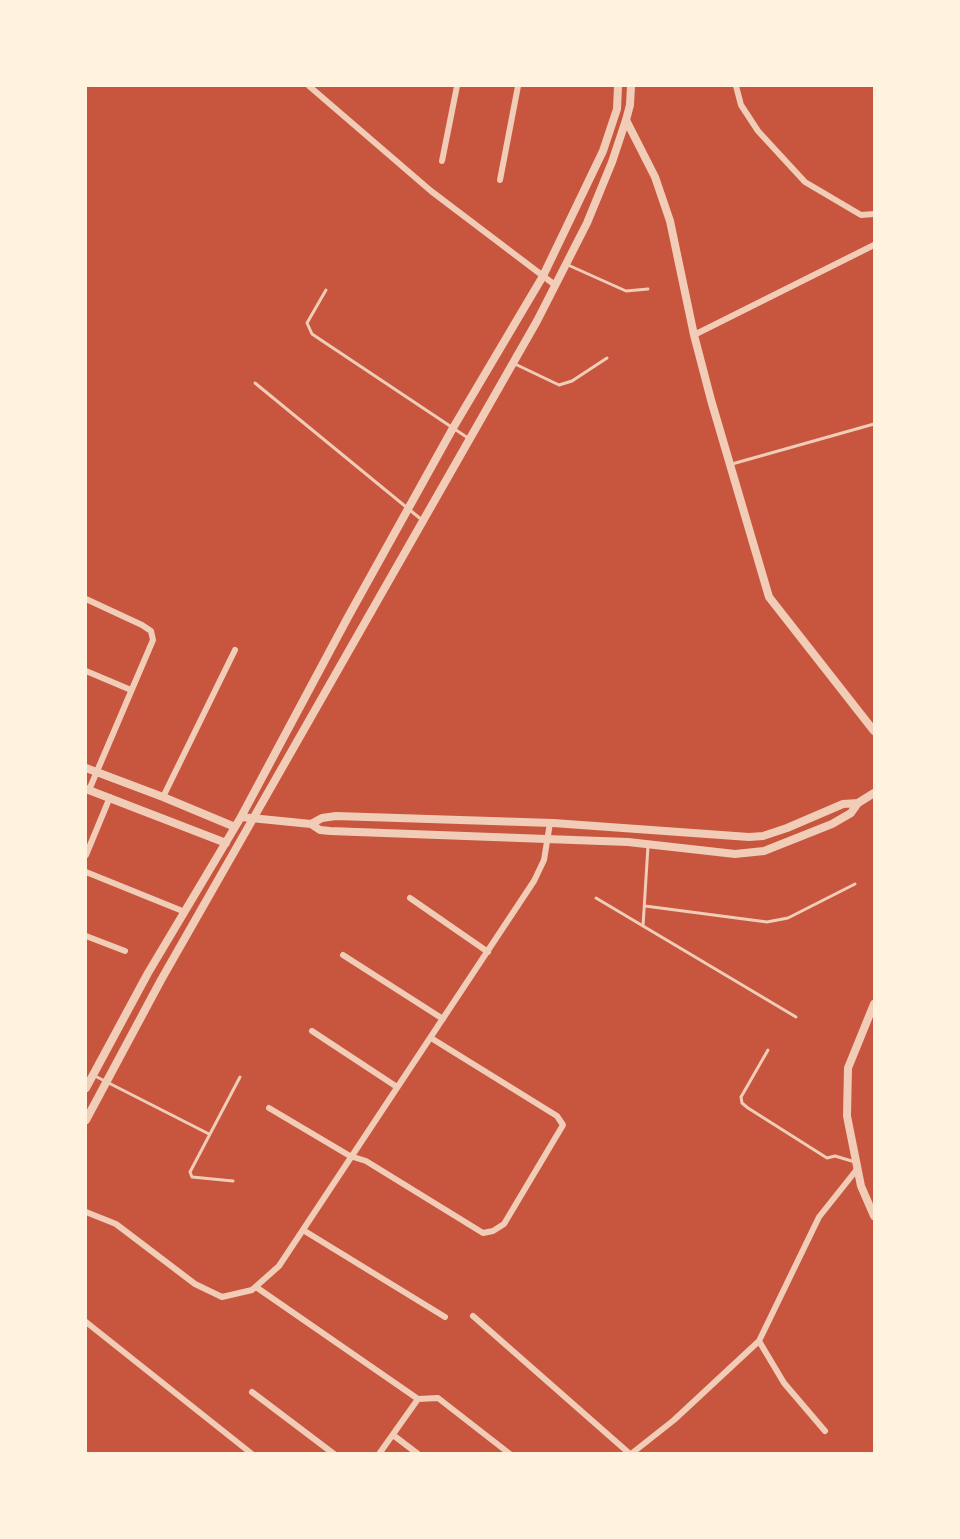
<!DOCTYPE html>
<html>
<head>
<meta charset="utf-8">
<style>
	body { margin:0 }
	#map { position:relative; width:960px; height:1539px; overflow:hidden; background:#c8553d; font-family:"DejaVu Sans",sans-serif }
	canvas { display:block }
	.frame { position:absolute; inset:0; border:87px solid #fff3e0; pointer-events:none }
</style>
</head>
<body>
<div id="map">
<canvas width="960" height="1539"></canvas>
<div class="frame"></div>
</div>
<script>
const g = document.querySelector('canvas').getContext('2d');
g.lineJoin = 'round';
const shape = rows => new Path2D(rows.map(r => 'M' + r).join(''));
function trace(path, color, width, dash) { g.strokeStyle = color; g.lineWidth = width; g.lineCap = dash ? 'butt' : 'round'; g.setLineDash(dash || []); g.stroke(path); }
const service = shape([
	[568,265,626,291,648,289],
	[326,290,307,323,312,334,468,438],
	[515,364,559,385,572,381,607,358],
	[255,383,422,520],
	[732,464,874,424],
	[596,898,796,1017],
	[645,906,767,922,788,918,855,884],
	[643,926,648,846],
	[768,1050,741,1097,742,1103,748,1108,827,1158,835,1156,855,1162],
	[95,1076,209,1134],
	[233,1181,192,1177,190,1172,240,1077]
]);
const minor = shape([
	[309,86,431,191,555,285],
	[736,86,741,105,758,131,805,182,861,215,874,214],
	[442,161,457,86],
	[500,180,518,86],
	[694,335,874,245],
	[86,599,142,625,151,631,153,640,89,790],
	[86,671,131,690],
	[163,797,235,650],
	[86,855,110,797],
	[86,872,185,912],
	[410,898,488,952],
	[86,936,125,951],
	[343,955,443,1019],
	[312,1031,397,1087],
	[269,1108,350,1156,366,1161,483,1233,493,1231,504,1224,563,1125,557,1116,431,1038],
	[86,1212,116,1224,195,1284,222,1297,252,1290,279,1266,534,881,544,860,550,823],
	[303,1230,445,1317],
	[256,1287,418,1399,379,1454],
	[473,1316,630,1454],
	[86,1322,252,1454],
	[759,1341,784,1383,825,1431],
	[252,1392,334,1454],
	[418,1399,438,1398,510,1454],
	[393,1435,418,1454],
	[631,1454,674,1420,759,1341,819,1217,858,1168]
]);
const tertiary = shape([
	[626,120,655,177,670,221,694,335,711,400,769,597,874,731],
	[86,768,163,797,235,827],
	[86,789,226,843],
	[241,817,311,824,320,830,330,831,628,842,735,854,764,851,832,824,851,813,858,803,874,793],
	[311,824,322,818,336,816,553,823,749,837,763,836,787,828,843,804,858,803],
	[874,1004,848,1068,847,1116,861,1186,874,1216],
	[86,1088,148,973,241,817,348,617,453,428,543,276,603,151,617,109,618,86],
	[86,1120,161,980,537,321,587,223,612,162,626,120,630,105,631,86]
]);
trace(service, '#f1ccb7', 3);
trace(minor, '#f1ccb7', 6);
trace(tertiary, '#f1ccb7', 8);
</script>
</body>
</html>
